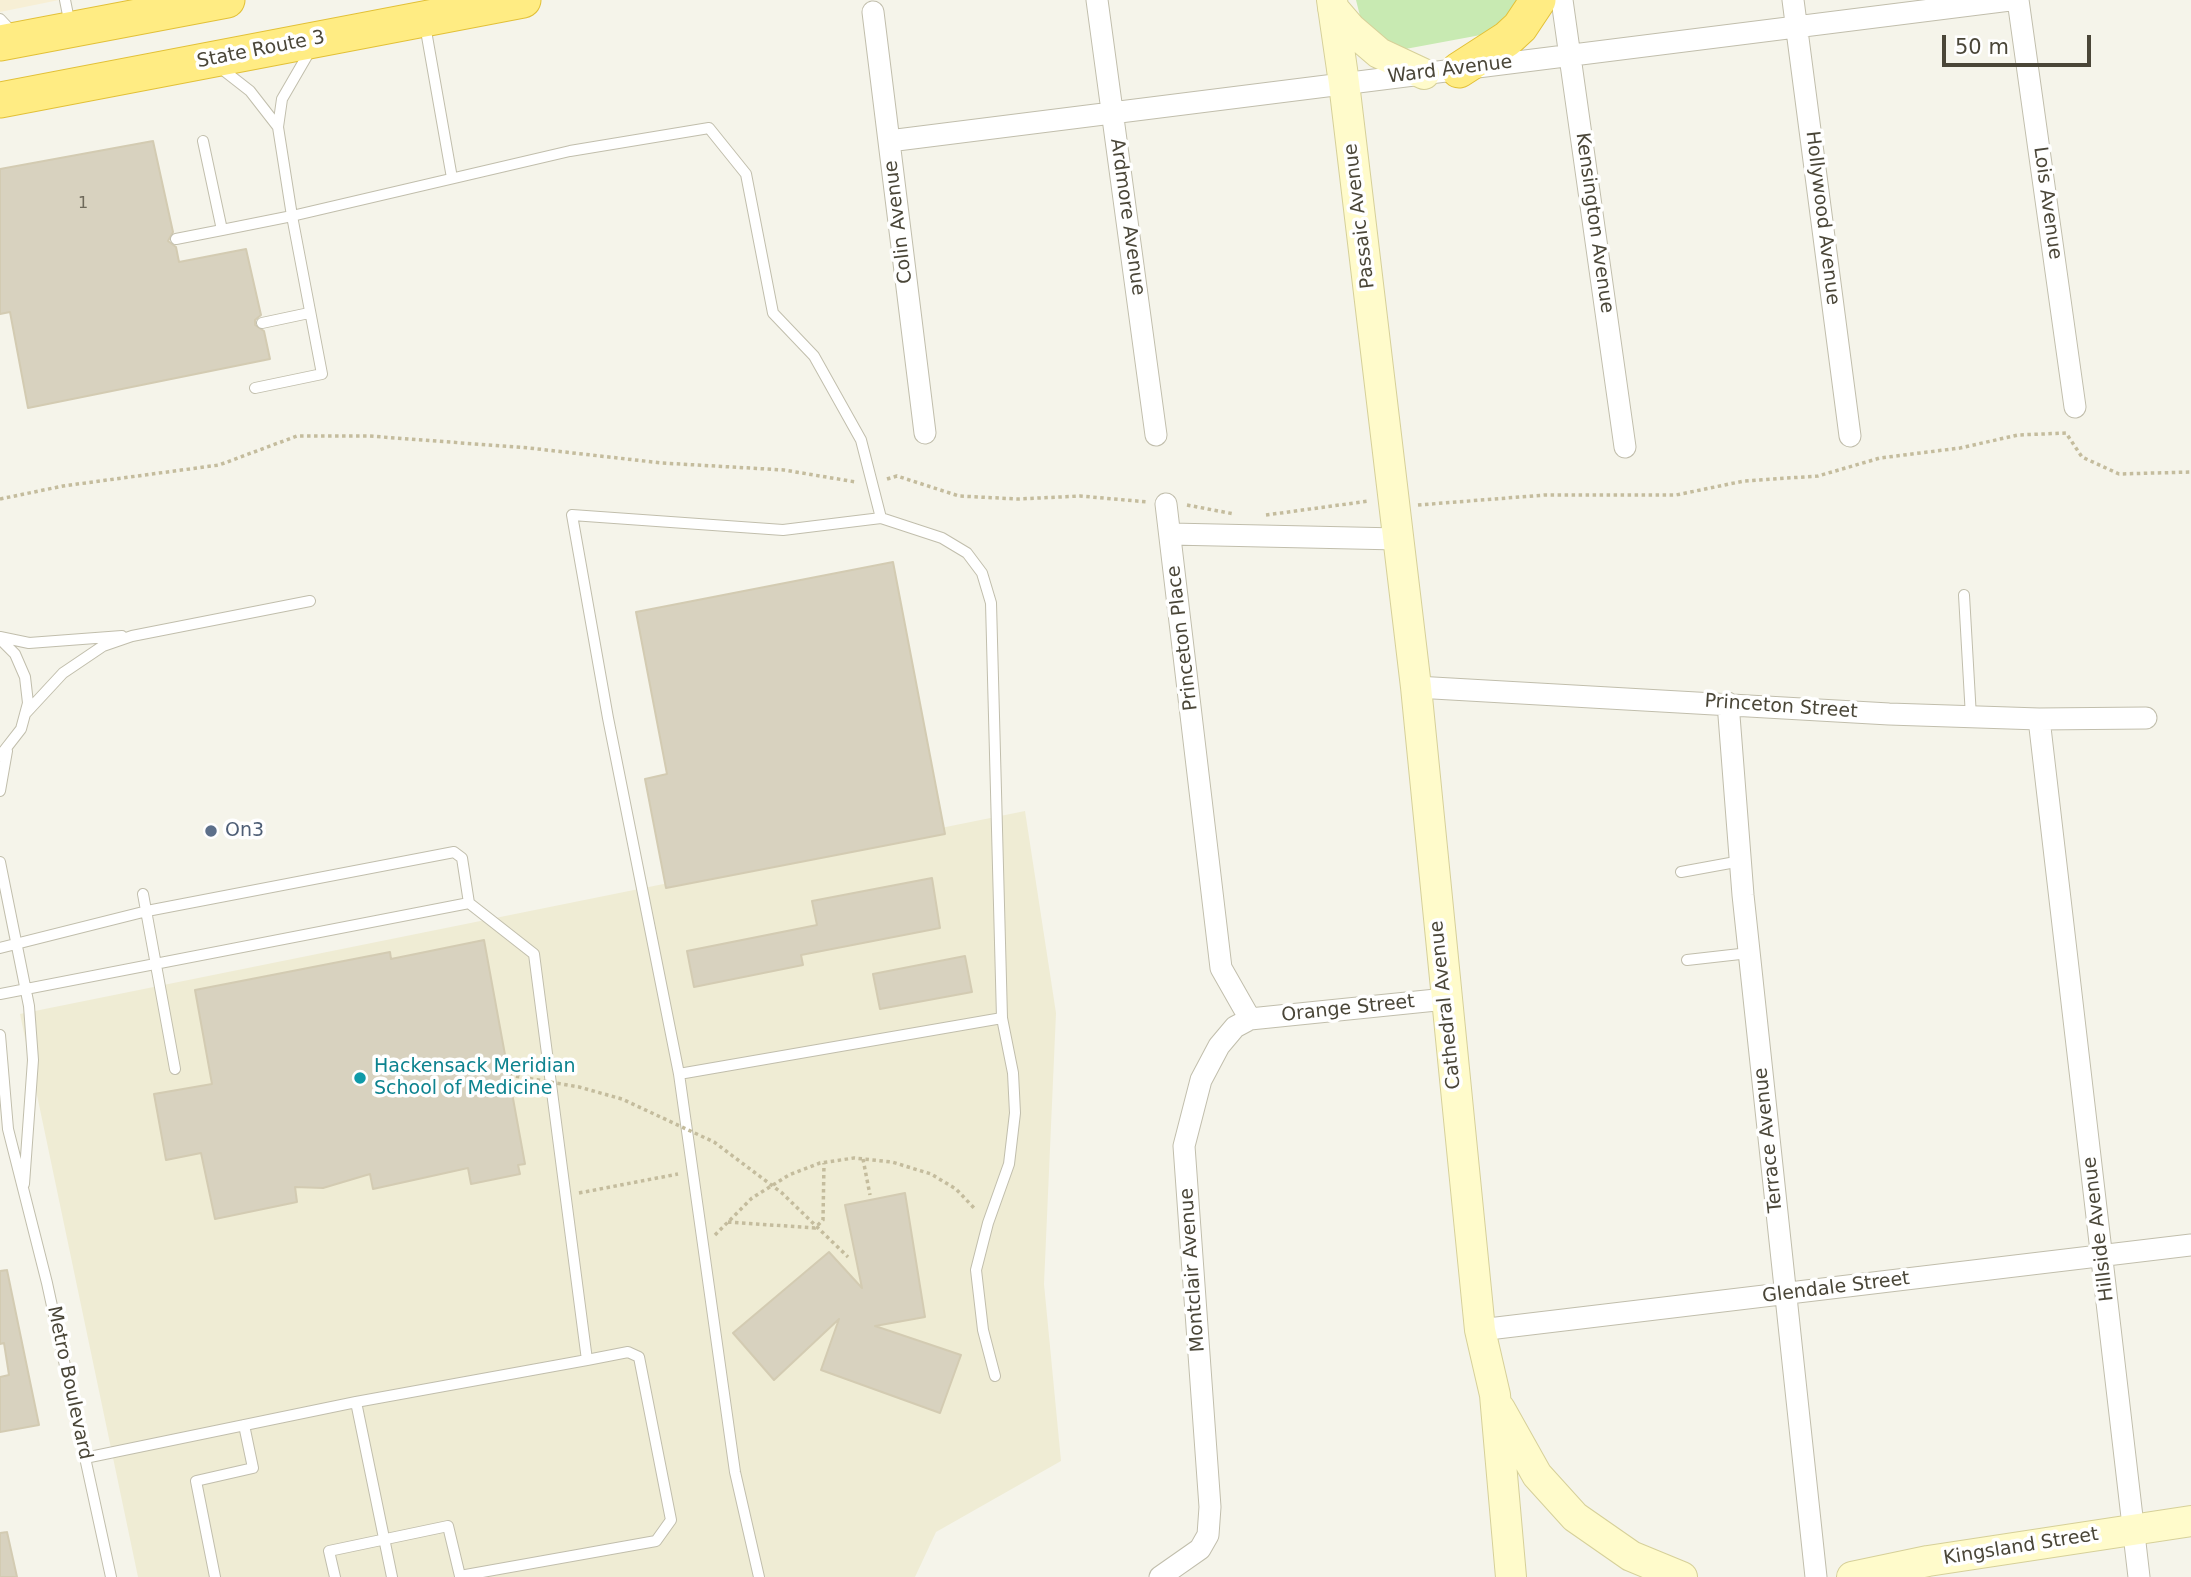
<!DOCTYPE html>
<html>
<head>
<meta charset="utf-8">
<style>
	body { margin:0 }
	#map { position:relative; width:2191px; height:1577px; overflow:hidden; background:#f5f4ea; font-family:"DejaVu Sans",sans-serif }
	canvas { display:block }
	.scale { position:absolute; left:1942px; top:35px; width:149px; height:32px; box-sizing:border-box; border:4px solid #4a4638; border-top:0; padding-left:9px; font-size:21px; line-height:24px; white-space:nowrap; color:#4a4638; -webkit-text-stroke:5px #fff; paint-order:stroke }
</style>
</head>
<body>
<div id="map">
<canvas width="2191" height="1577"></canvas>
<div class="scale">50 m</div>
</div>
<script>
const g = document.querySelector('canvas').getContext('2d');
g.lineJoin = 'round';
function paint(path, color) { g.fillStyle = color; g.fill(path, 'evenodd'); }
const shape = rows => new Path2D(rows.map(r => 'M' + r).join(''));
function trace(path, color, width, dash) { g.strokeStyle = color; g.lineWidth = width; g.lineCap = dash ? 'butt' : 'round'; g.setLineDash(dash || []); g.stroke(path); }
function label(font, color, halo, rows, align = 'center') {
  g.font = font + ' "DejaVu Sans",sans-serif'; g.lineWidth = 7; g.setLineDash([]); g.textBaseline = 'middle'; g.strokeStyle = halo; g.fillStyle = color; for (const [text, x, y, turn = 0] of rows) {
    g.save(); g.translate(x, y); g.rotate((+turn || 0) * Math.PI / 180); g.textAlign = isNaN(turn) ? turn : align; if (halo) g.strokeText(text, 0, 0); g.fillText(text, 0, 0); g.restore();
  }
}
const commercial = shape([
	[0,0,59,0,0,12]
]);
const education = shape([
	[1025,811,1056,1013,1044,1284,1061,1461,936,1532,915,1577,138,1577,20,1014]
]);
const green = shape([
	[1356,0,1517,0,1516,6,1486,34,1400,50,1362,24]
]);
const building = shape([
	[153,141,173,232,168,241,176,247,179,262,246,249,261,315,255,320,255,325,264,331,270,359,28,408,10,312,0,314,0,169,153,141],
	[893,562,945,834,666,888,645,779,667,774,636,612,893,562],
	[932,878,940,928,801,955,803,965,694,987,687,951,817,925,812,901,932,878],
	[484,940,525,1164,518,1165,520,1174,471,1184,468,1168,373,1189,370,1174,323,1188,295,1187,297,1202,215,1219,201,1153,166,1160,154,1094,212,1084,195,990,390,952,391,959,484,940],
	[965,956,972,992,880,1009,873,974,965,956],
	[905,1193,925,1317,875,1326,961,1355,940,1413,821,1370,839,1319,774,1380,733,1333,829,1252,862,1288,845,1205,905,1193],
	[7,1270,39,1425,0,1432,0,1377,9,1375,4,1343,0,1344,0,1271,7,1270],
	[7,1532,17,1577,0,1577,0,1533,7,1532]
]);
const path = shape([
	[887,479,897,476,959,496,1018,499,1080,496,1148,502],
	[0,499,63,486,219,465,297,436,369,436,529,448,662,463,784,470,856,482],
	[1187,505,1234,514],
	[1418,505,1545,495,1676,495,1744,481,1818,476,1880,458,1960,448,2018,435,2066,433,2082,457,2119,474,2191,472],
	[1266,515,1369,501],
	[863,1159,870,1195],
	[579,1193,678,1174],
	[728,1222,815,1228,823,1220,824,1163],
	[715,1235,752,1198,789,1175,820,1163,854,1158,892,1162,931,1174,956,1189,976,1210]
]);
const service = shape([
	[65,0,70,25],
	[0,19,15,35],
	[425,25,452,178],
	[218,66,250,91,278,127,282,99,311,49],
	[278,127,292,216,570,151,709,128,746,174,773,313,814,356,861,440,881,518],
	[203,141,222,230,292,216,322,374,255,388],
	[176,239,222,230],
	[262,323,309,313],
	[1964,595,1971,717],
	[0,637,29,643,122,636],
	[0,639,15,654,25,677,28,703,21,729,0,756],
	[25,714,63,673,103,646,132,636,310,601],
	[0,791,7,751],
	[0,862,29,1006,33,1060,24,1184],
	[1681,872,1741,861],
	[143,894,175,1069],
	[0,948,147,911,454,852,462,858,469,903,534,954,587,1360,628,1352,639,1357,671,1520,656,1541,460,1576,448,1526,329,1551,335,1577],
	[1687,960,1749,953],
	[0,994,469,903],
	[0,1035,8,1129,47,1283,111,1577],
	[679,1074,1002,1018,1013,1073,1015,1113,1009,1164,988,1223,976,1270,983,1330,995,1376],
	[356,1402,392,1577],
	[85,1458,356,1402,587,1360],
	[215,1577,196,1481,253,1468,244,1425],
	[759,1577,735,1472,679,1074,608,718,572,515,783,530,881,518,942,538,967,553,982,573,991,603,1002,1018]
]);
const minor = shape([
	[1097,0,1156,435],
	[1562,0,1625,447],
	[1793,0,1850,436],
	[2018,0,2075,407],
	[873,12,925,433],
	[889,141,2010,0],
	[1166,504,1221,968,1250,1019],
	[1171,534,1398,539],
	[1416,687,1889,714,2039,719,2146,718],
	[1728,703,1743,895,1816,1577],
	[2039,719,2139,1577],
	[1480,1330,2191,1245],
	[1160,1577,1200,1549,1208,1535,1210,1507,1184,1146,1201,1080,1219,1046,1235,1027,1250,1019,1446,999]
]);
const secondary = shape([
	[1332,0,1344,83,1416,687,1480,1330,1495,1395,1511,1577],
	[1333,8,1351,29,1379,53,1424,74],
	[1500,1409,1537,1475,1575,1517,1631,1556,1682,1577],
	[1852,1577,1928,1561,2191,1521]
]);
const trunk = shape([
	[0,43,227,0],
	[1459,70,1507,39,1520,27,1538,0],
	[0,100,523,0]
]);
const pathBridge = shape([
	[509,1075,579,1087,622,1099,714,1142,782,1193,848,1257]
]);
const markers = [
	[211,831,7,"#5c6f8a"],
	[360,1078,7,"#0f9aa8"]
];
const numberNames = [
	["1",83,204]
];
const streetNames = [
	["State Route 3",261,50,-11],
	["Ward Avenue",1450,70,-7],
	["Lois Avenue",2047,203,82],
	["Passaic Avenue",1360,216,-97],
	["Ardmore Avenue",1127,217,82],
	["Hollywood Avenue",1822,218,83],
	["Colin Avenue",899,222,-97],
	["Kensington Avenue",1594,223,82],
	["Princeton Place",1183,638,-97],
	["Princeton Street",1781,707,4],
	["Cathedral Avenue",1446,1005,-96],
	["Orange Street",1348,1009,-6],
	["Terrace Avenue",1769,1140,-96],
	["Hillside Avenue",2099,1229,-97],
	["Montclair Avenue",1193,1270,-94],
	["Glendale Street",1836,1288,-7],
	["Metro Boulevard",69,1383,78],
	["Kingsland Street",2021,1547,-9]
];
const serviceNames = [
	["On3",225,831]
];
const cultureNames = [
	["Hackensack Meridian",374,1067],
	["School of Medicine",374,1089]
];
paint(commercial, '#f7efd5');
paint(education, '#efecd4');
paint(green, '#c8eab2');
paint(building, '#d8d2bf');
trace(building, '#d3cbb2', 2);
trace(service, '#c1beac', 12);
trace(minor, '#c1beac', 23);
trace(secondary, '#d6d099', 32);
trace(trunk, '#e2c037', 37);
trace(path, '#c4bc9d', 3.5, [3.5, 3.5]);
trace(service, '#fff', 10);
trace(minor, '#fff', 21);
trace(secondary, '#fffbcb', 30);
trace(trunk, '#ffec83', 35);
trace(pathBridge, '#c4bc9d', 3.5, [3.5, 3.5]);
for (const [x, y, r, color] of markers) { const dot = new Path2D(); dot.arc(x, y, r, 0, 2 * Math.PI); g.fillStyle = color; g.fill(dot); trace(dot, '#fff', 2.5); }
label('16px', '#6e695a', null, numberNames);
label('19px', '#4a4638', '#fff', streetNames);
label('19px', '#4e5e75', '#fff', serviceNames, 'left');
label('19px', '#0d838f', '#fff', cultureNames, 'left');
</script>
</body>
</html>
